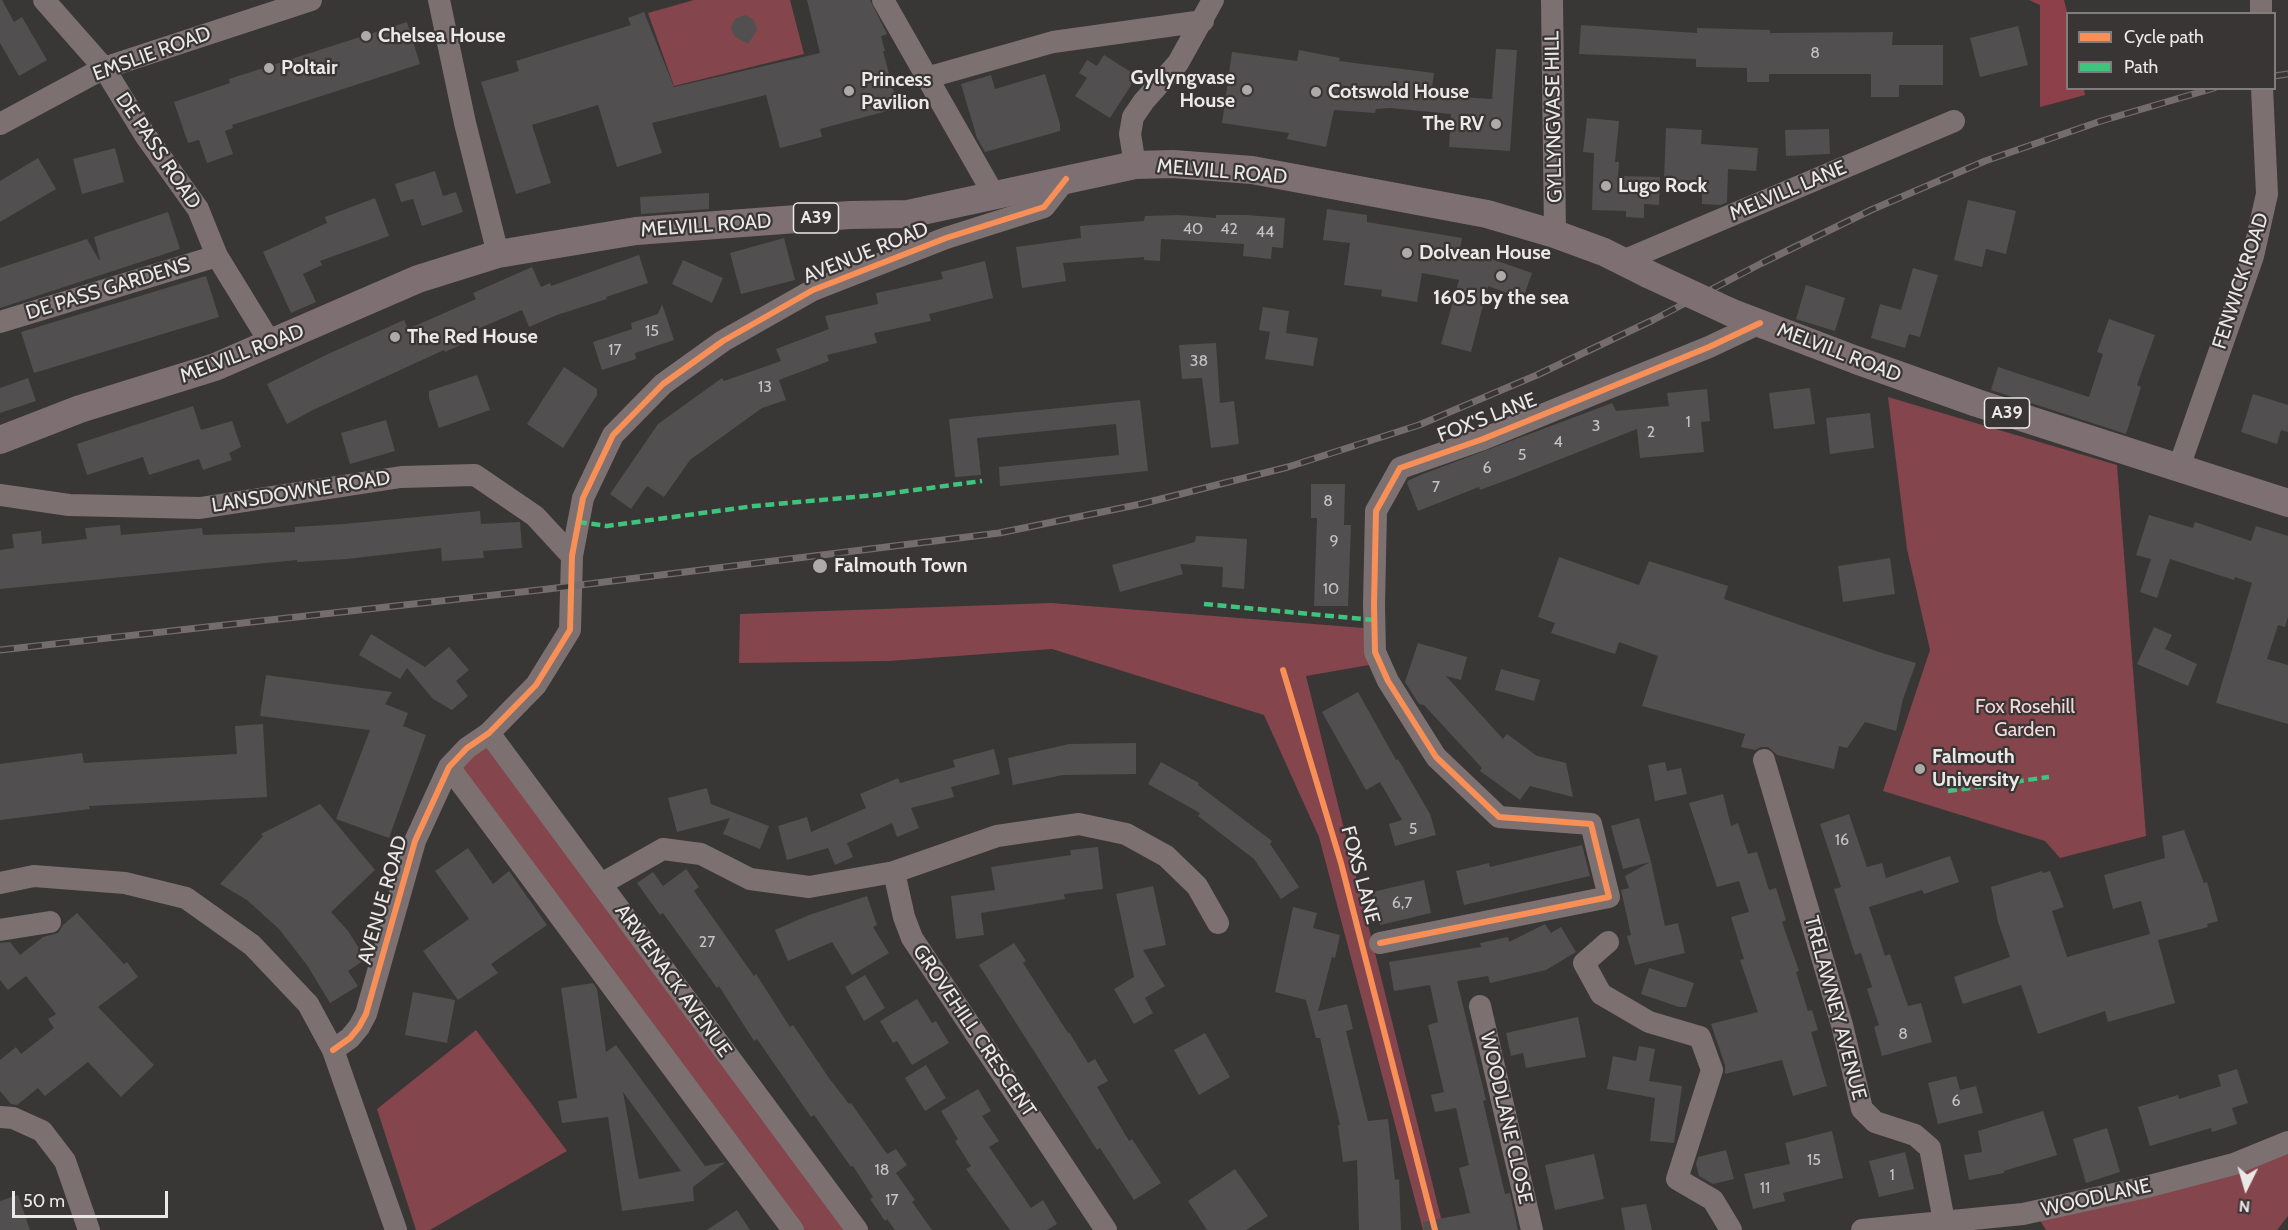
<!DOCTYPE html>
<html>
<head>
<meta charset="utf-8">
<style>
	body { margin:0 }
	#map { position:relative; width:2288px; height:1230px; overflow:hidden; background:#393636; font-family:Cabin,sans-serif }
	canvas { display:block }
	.legend { position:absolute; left:2066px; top:12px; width:210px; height:78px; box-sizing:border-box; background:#3a3535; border:2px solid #817d7d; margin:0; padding:8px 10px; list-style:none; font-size:18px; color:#ebe8e8 }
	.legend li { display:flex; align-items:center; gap:12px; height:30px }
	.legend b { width:30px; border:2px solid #817d7d }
	.north { position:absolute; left:2216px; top:1158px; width:60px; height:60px; -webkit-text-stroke:4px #3a3535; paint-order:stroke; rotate:185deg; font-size:16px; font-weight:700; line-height:24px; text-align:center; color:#ebe8e8 }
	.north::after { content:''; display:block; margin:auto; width:21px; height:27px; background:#ebe8e8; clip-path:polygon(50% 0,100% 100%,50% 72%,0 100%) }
	.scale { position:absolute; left:12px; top:1191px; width:156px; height:27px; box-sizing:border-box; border:3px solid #ebe8e8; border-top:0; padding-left:8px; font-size:18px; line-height:21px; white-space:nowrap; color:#ebe8e8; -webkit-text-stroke:4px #3a3535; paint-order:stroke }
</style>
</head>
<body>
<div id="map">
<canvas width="2288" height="1230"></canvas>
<ul class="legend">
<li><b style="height:8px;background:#f78f57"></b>Cycle path</li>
<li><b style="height:8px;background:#40c37c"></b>Path</li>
</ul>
<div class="north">N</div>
<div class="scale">50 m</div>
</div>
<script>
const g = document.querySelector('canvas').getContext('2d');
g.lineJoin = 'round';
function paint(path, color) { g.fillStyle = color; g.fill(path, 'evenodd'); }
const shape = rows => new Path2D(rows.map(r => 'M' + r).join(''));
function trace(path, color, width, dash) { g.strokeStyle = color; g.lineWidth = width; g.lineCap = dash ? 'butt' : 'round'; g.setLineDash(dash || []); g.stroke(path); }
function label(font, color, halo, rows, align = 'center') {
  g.font = font + ' Cabin,sans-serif'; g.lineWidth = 4.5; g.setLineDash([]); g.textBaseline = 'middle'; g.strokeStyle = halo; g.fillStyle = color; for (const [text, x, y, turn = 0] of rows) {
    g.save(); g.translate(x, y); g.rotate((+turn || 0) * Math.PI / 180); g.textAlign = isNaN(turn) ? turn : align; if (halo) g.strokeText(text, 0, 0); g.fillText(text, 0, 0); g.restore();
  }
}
const green = shape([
	[694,0,790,0,804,54,674,86,648,13],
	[1888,397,2117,465,2146,836,2060,858,2045,841,1883,791,1930,650,1907,549],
	[1051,603,1364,628,1369,665,1306,676,1444,1230,1423,1230,1319,837,1264,715,1052,649,889,661,739,663,740,614],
	[488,739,852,1230,797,1230,453,767],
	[476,1030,567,1151,430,1230,416,1230,377,1109],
	[2288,1150,2288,1216,2277,1230,2046,1230,2039,1219]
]);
const forest = shape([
	[2029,0,2064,0,2068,16,2068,88,2084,89,2085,95,2040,107,2040,5]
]);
const building = shape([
	[0,0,2,0,14,22,22,17,47,60,19,76,0,43],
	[807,0,870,0,887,34,881,36,885,51,883,51,898,108,820,129,822,137,780,148,766,95,652,123,662,153,617,167,598,105,532,125,551,183,516,194,481,82,519,71,516,61,631,25,628,18,644,12,674,87,820,53],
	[745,15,754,20,757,30,748,44,734,36,731,28,735,19],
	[407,22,420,64,232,125,233,128,225,131,233,154,207,163,199,140,188,143,174,102,230,83,229,79],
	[1581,25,1697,33,1697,28,1770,30,1770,33,1893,32,1892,45,1943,45,1943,85,1899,85,1899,97,1871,97,1871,74,1769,74,1769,82,1747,82,1747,68,1696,67,1696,59,1579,54],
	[2018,26,2028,65,1980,77,1970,38],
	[1496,49,1517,50,1510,151,1449,147,1451,114,1390,108,1376,109,1375,113,1334,110,1326,147,1287,139,1289,133,1222,123,1232,52,1297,61,1299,50,1340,58,1339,61,1434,73,1431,95,1492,99],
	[1104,55,1137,76,1110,118,1075,96,1087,78,1079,73,1087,60,1097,66],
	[1045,74,1060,124,1060,131,985,152,977,138,961,84,991,75,995,89],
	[1587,118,1619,121,1615,162,1619,162,1618,176,1660,177,1659,205,1644,204,1644,218,1626,217,1626,211,1592,210,1594,153,1583,152],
	[1666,128,1702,130,1701,144,1758,148,1756,171,1728,169,1727,202,1721,205,1702,204,1702,181,1664,179],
	[1829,129,1830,154,1786,156,1785,130],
	[115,148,124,182,82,194,73,159],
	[38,158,56,189,0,222,0,181],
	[435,171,443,196,456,192,463,212,422,226,413,199,401,202,395,184],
	[709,193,709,209,641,214,640,197],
	[375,198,389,236,320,261,322,265,303,274,316,302,291,313,263,252,327,223,325,217],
	[1968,200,2016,211,2006,254,1986,249,1982,267,1954,260],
	[1327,209,1367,215,1367,222,1462,238,1460,248,1532,273,1523,299,1488,286,1471,352,1441,344,1459,280,1422,273,1417,302,1381,296,1382,290,1344,285,1350,243,1323,240],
	[168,212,180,249,0,308,0,268,87,239,99,260,100,259,94,237],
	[1179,215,1216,218,1216,215,1247,215,1285,218,1283,248,1272,247,1271,259,1243,256,1244,244,1161,239,1160,261,1144,260,1144,257,1063,263,1066,281,1022,288,1016,247,1081,238,1080,226,1144,221,1145,216],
	[784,238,795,280,741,294,730,253],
	[639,255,648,283,606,297,607,299,557,315,529,327,522,310,475,330,478,337,445,352,444,350,313,410,287,424,267,384,328,354,404,320,408,329,476,299,473,293,532,267,541,287,550,283,551,286],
	[683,260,723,278,712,303,672,284],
	[985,261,993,298,929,314,931,321,874,333,877,343,827,355,829,361,779,380,786,400,762,408,690,460,664,497,647,486,631,509,610,494,658,424,722,378,724,381,781,361,776,349,829,329,825,316,878,304,876,293,943,279,941,272],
	[1913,268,1938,275,1920,337,1909,334,1905,348,1871,338,1880,304,1901,310],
	[206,276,219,317,34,373,21,332],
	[1806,285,1845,298,1835,331,1796,319],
	[662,304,674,340,635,353,636,359,602,370,593,342,632,329,631,323,658,314],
	[1263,307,1289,311,1286,333,1318,338,1313,366,1265,359,1270,332,1259,330],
	[2109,319,2155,335,2137,385,2141,387,2126,434,1991,390,1998,367,2089,397,2103,354,2097,352],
	[1216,343,1220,403,1234,401,1239,444,1211,448,1202,378,1182,379,1179,345],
	[564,367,597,389,597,395,563,448,527,424],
	[477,375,490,410,439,428,429,398,429,391],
	[28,378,36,401,0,413,0,388],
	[1810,388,1815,424,1774,429,1769,393],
	[1707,389,1710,421,1701,422,1704,452,1640,458,1637,429,1515,477,1480,490,1479,487,1418,511,1407,483,1409,480,1423,474,1612,403,1616,411,1669,406,1667,393],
	[2253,394,2288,405,2288,432,2281,430,2277,444,2241,432],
	[1140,400,1148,471,1000,486,999,467,1119,455,1116,424,977,438,981,475,955,477,949,419],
	[193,406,201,430,232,421,241,447,229,453,232,460,203,470,199,459,149,475,143,457,87,475,77,444],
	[1870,413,1874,448,1830,454,1826,418],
	[386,420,395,451,350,464,341,433],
	[1311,484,1345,484,1344,525,1351,525,1348,606,1314,606,1317,518,1311,518],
	[480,511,481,524,520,522,522,548,483,551,484,558,442,561,441,548,347,559,297,562,297,560,0,589,0,550,14,548,12,534,41,531,42,544,87,539,85,528,120,525,121,535,202,528,203,535,295,532,295,527,344,524],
	[2149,515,2193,528,2195,522,2251,541,2256,526,2288,536,2288,617,2285,627,2278,625,2267,659,2288,665,2288,724,2216,703,2252,583,2235,577,2234,580,2170,559,2157,598,2140,592,2151,559,2136,555],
	[1196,536,1247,539,1244,589,1222,587,1223,567,1180,564,1183,574,1120,592,1112,565,1195,542],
	[1559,557,1639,585,1649,561,1728,586,1724,599,1885,654,1916,663,1903,699,1896,731,1865,722,1847,748,1839,746,1834,769,1777,755,1768,747,1761,747,1755,750,1741,747,1745,734,1642,706,1658,656,1619,642,1615,654,1551,633,1555,623,1538,617],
	[1890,558,1895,594,1843,602,1838,566],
	[2154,627,2172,635,2165,649,2197,664,2188,686,2137,664],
	[371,634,425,667,449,647,469,670,456,681,468,696,452,710,433,699,407,668,400,679,359,655],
	[1418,643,1467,657,1461,680,1446,676,1503,739,1507,734,1537,756,1566,763,1573,797,1530,786,1520,800,1480,771,1482,768,1424,705,1419,704,1405,682],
	[1501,669,1540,680,1534,701,1495,690],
	[266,675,392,692,385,704,408,713,403,726,426,735,389,838,336,819,370,730,260,716],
	[1358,692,1396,760,1398,759,1430,814,1436,835,1395,846,1389,824,1402,820,1380,782,1366,790,1322,712],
	[263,724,267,797,89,806,90,809,0,820,0,764,82,753,84,763,237,754,235,726],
	[1136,743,1136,774,1063,775,1013,785,1008,758,1069,744],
	[994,749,1000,774,951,787,954,797,911,808,919,828,897,837,892,823,847,843,853,857,835,865,828,848,787,860,778,826,807,817,811,832,866,808,860,794,898,778,900,783,955,767,953,760],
	[1161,762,1199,783,1198,785,1272,841,1270,844,1299,887,1281,899,1254,859,1198,816,1200,813,1148,784],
	[1665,762,1667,771,1681,768,1687,794,1655,801,1648,765],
	[707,788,711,804,769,826,760,849,723,834,730,818,677,832,668,798],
	[1723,794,1731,826,1738,823,1748,854,1757,852,1769,890,1776,888,1786,920,1782,922,1799,971,1796,972,1808,1011,1812,1010,1818,1030,1811,1032,1827,1086,1793,1096,1782,1060,1725,1074,1725,1065,1711,1024,1758,1012,1740,960,1744,959,1731,917,1749,912,1739,881,1717,887,1689,803],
	[320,804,375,870,331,912,348,931,366,959,348,971,358,986,330,1003,307,965,279,929,247,900,220,884,263,836,261,834],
	[1849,814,1867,867,1882,863,1886,878,1950,856,1959,882,1924,894,1922,890,1869,907,1885,956,1890,954,1908,1006,1921,1003,1932,1042,1882,1056,1874,1027,1879,1025,1867,989,1872,987,1861,953,1855,955,1834,889,1841,887,1820,824],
	[1639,818,1651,862,1665,926,1678,923,1685,953,1635,965,1627,936,1631,935,1621,890,1629,888,1625,876,1650,862,1623,869,1611,826],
	[2184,830,2204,883,2207,882,2218,921,2207,924,2208,927,2158,940,2175,1003,2108,1022,2105,1011,2038,1034,2021,985,1963,1004,1954,977,2010,957,1998,922,1991,887,2042,871,2043,873,2050,871,2064,907,2052,911,2067,957,2150,934,2141,901,2113,909,2104,875,2165,858,2162,836],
	[1582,845,1590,876,1464,905,1456,871,1489,863,1490,867],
	[1098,847,1103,889,1064,894,1065,899,981,913,984,935,956,939,951,896,995,890,991,867,1071,855,1070,850],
	[468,848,493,884,509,871,547,925,491,964,498,973,458,1000,423,951,469,919,435,871],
	[686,869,699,887,694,891,754,976,756,974,790,1027,793,1025,829,1078,849,1104,851,1103,887,1154,896,1149,907,1165,896,1173,915,1200,912,1202,932,1230,895,1230,887,1219,885,1221,870,1199,873,1197,853,1166,851,1167,814,1115,811,1117,757,1039,754,1041,719,986,717,988,663,913,660,915,637,883,653,872,663,886],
	[1424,880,1431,913,1380,925,1372,892],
	[1153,886,1166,945,1143,950,1165,986,1145,998,1153,1013,1134,1024,1114,989,1134,977,1116,894],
	[867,896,877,925,873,927,889,953,852,975,832,942,788,961,775,930,809,915],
	[1293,907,1317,913,1313,928,1340,935,1335,958,1332,957,1318,1011,1347,1004,1353,1029,1346,1031,1368,1121,1388,1119,1395,1180,1399,1179,1401,1230,1359,1230,1357,1160,1343,1162,1338,1125,1340,1125,1320,1038,1316,1038,1306,1000,1275,992],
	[77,913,124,964,127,962,138,977,98,1007,154,1065,121,1097,88,1062,45,1096,38,1088,17,1105,11,1104,0,1091,0,1060,16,1047,21,1054,54,1028,48,1019,56,1014,26,976,8,990,0,980,0,943,10,942,20,955,43,937,58,933,63,925],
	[1545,924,1551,933,1561,927,1576,952,1546,970,1490,983,1488,976,1457,981,1486,1100,1483,1101,1505,1194,1510,1193,1518,1230,1424,1230,1423,1222,1470,1213,1459,1168,1469,1165,1456,1108,1435,1112,1431,1095,1444,1092,1428,1025,1438,1022,1430,985,1394,991,1389,962,1481,947,1480,943,1508,937,1509,942],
	[1014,943,1026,961,1023,963,1068,1033,1069,1032,1088,1063,1095,1059,1108,1081,1097,1087,1129,1141,1132,1139,1161,1183,1134,1200,1100,1148,1097,1150,979,965],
	[1649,968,1694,983,1686,1007,1679,1007,1641,994],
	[865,975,885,1008,864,1021,845,987],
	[593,983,597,989,606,1052,616,1045,705,1166,726,1162,693,1187,694,1201,622,1211,608,1117,562,1123,558,1101,577,1098,561,988],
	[623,1092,681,1171,639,1179],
	[413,992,455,1000,447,1043,405,1035],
	[917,999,932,1023,936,1021,949,1043,912,1065,897,1041,893,1043,880,1021],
	[1578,1017,1586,1057,1526,1068,1523,1053,1511,1056,1506,1033],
	[1205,1033,1230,1077,1199,1095,1174,1050],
	[1639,1046,1655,1049,1649,1081,1682,1086,1674,1143,1650,1141,1655,1098,1607,1089,1613,1056,1636,1061],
	[926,1065,946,1098,925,1111,905,1078],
	[2237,1069,2248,1103,2232,1108,2237,1124,2212,1132,2211,1128,2150,1146,2138,1107,2178,1095,2179,1099,2221,1086,2218,1075],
	[1956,1076,1960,1090,1976,1086,1983,1113,1938,1124,1928,1083],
	[978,1089,991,1111,982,1116,999,1141,989,1147,1031,1208,1043,1200,1057,1224,1047,1230,1010,1230,966,1169,971,1166,955,1141,958,1139,941,1111],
	[2043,1111,2057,1155,2004,1171,2004,1173,1969,1180,1964,1155,1982,1152,1978,1131],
	[2107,1128,2120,1172,2086,1183,2073,1139],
	[1832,1131,1843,1178,1783,1193,1785,1201,1753,1209,1744,1174,1790,1164,1785,1143],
	[1726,1150,1734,1179,1713,1184,1699,1176,1696,1164,1698,1157],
	[1905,1152,1914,1189,1879,1197,1869,1161],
	[1594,1154,1604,1199,1555,1210,1545,1165],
	[1235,1169,1268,1216,1246,1230,1207,1230,1188,1201],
	[18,1195,30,1230,0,1230,0,1201],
	[1646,1204,1652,1230,1625,1230,1621,1208],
	[737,1210,750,1230,707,1230]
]);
const minor = shape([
	[44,0,104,68,145,135,198,209,217,256,271,344],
	[439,0,465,123,498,254],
	[883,0,994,195],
	[1552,0,1555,234],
	[2261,14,2261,0],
	[926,78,1053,42,1203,21],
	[0,124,104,68,311,0],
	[1135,165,1130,134,1133,117,1144,101,1178,63,1213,0],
	[1623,261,1954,121],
	[0,322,217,256],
	[2179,467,2253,256,2267,194,2262,88],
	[0,495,69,505,200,508,401,477,475,475,535,516,572,556],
	[489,733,857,1230],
	[1764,760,1842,1025,1862,1109,1875,1122,1915,1135,1930,1148,1944,1221],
	[449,767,793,1230],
	[894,872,997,836,1079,824,1126,834,1166,856,1197,886,1218,923],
	[0,883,34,876,125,883,186,898,252,945,308,1004,333,1050,396,1230],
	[601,884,663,849,701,854,750,879,809,887,894,872,904,917,912,938,1106,1230],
	[0,930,50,922],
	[1608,942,1584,963,1601,994,1649,1022,1700,1037,1712,1070,1677,1179,1713,1200,1731,1230],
	[1380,943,1609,897,1591,824,1499,817,1436,757,1388,681,1375,652,1374,605,1376,511,1400,468,1483,439,1709,347,1760,323],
	[1480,1006,1532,1230],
	[333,1050,350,1038,359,1027,366,1014,415,841,449,767,467,748,489,733,536,685,570,630,572,556,583,498,613,435,663,384,723,341,813,290,946,238,1044,207,1066,179],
	[0,1117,13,1118,42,1131,65,1161,89,1230],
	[1862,1230,2023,1214,2146,1187,2234,1164,2288,1142]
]);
const major = shape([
	[1730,312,1856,360,1977,403,2288,503],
	[0,440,80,409,215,367,418,279,498,254,636,231,850,215,908,214,1135,165,1173,164,1252,170,1487,214,1555,234,1604,252,1648,274]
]);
const rail = shape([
	[2274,76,2288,74],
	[0,650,548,589,999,533,1141,504,1288,467,1419,425,1537,375,1653,320,1762,263,1871,210,1985,161,2101,121,2214,88]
]);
const majorBridge = shape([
	[1648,274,1730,312]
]);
const quiet = shape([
	[578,522,607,526,754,506,877,495,982,481],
	[1204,604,1374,620],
	[1948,791,2049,777]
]);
const cycleway = shape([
	[1283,670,1341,863,1435,1230],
	[1380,943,1609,897,1591,824,1499,817,1436,757,1388,681,1375,652,1374,605,1376,511,1400,468,1483,439,1709,347,1760,323],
	[333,1050,350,1038,359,1027,366,1014,415,841,449,767,467,748,489,733,536,685,570,630,572,556,583,498,613,435,663,384,723,341,813,290,946,238,1044,207,1066,179]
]);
const markers = [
	[366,36,6,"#adaaaa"],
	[269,68,6,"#adaaaa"],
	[1247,90,6,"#adaaaa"],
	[849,91,6,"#adaaaa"],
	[1316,92,6,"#adaaaa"],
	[1496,124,6,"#adaaaa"],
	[1606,186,6,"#adaaaa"],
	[1407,253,6,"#adaaaa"],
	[1501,276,6,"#adaaaa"],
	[395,337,6,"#adaaaa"],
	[820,566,8,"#adaaaa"],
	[1920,769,6,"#adaaaa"]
];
const numberNames = [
	["8",1815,53],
	["40",1193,229],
	["42",1229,229],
	["44",1265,232],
	["15",652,331],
	["17",615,350],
	["38",1199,361],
	["13",765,387],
	["1",1688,422],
	["3",1596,426],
	["2",1651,432],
	["4",1558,442],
	["5",1522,455],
	["6",1487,468],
	["7",1436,487],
	["8",1328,501],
	["9",1334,541],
	["10",1331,589],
	["5",1413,829],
	["16",1842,840],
	["6,7",1402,903],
	["27",707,942],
	["8",1903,1034],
	["6",1956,1101],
	["15",1814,1160],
	["18",882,1170],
	["1",1892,1175],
	["11",1765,1188],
	["17",892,1200]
];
const shields = [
	[816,218,45],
	[2007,413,45]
];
const shieldNames = [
	["A39",816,218],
	["A39",2007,413]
];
const poiNames = [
	["Chelsea House",378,36],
	["Poltair",281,68],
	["Gyllyngvase",1235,78,"right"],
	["House",1235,101,"right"],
	["Princess",861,80],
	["Pavilion",861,103],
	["Cotswold House",1328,92],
	["The RV",1484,124,"right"],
	["Lugo Rock",1618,186],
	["Dolvean House",1419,253],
	["1605 by the sea",1501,298,"center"],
	["The Red House",407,337],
	["Falmouth Town",834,566],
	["Falmouth",1932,757],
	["University",1932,780]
];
const streetNames = [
	["EMSLIE ROAD",152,54,-20],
	["GYLLYNGVASE HILL",1554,117,-91],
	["DE PASS ROAD",158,151,56],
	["MELVILL ROAD",1222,172,5],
	["MELVILL LANE",1788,191,-23],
	["MELVILL ROAD",706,226,-4],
	["AVENUE ROAD",866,253,-22],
	["FENWICK ROAD",2241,281,-72],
	["DE PASS GARDENS",108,289,-17],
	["MELVILL ROAD",1839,353,21],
	["MELVILL ROAD",242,354,-21],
	["FOX'S LANE",1487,418,-21],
	["LANSDOWNE ROAD",301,492,-9],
	["FOXS LANE",1360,875,75],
	["AVENUE ROAD",383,900,-74],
	["ARWENACK AVENUE",673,981,54],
	["TRELAWNEY AVENUE",1835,1008,75],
	["GROVEHILL CRESCENT",974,1031,56],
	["WOODLANE CLOSE",1506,1118,77],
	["WOODLANE",2096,1198,-13]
];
const parkNames = [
	["Fox Rosehill",2025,707],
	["Garden",2025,730]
];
paint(green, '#84454c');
paint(forest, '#8d4049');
paint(building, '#514f4f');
trace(minor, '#7c7071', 22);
trace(major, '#7e7072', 28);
trace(rail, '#756d6d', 7);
trace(rail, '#3a3535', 4.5, [14]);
trace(majorBridge, '#7e7072', 28);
trace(quiet, '#40c37c', 4.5, [9, 4.5]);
trace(cycleway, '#f78f57', 6);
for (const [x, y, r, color] of markers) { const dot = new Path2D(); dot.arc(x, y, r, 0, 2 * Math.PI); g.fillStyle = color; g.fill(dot); trace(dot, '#3a3535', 2); }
label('16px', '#c4c2c2', null, numberNames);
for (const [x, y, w] of shields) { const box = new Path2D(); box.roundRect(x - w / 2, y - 15, w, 30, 4.5); g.fillStyle = '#3a3535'; g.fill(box); trace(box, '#ebe8e8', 1.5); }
label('bold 18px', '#ebe8e8', null, shieldNames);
label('bold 20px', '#ebe8e8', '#3a3535', poiNames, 'left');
label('20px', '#ebe8e8', '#3a3535', streetNames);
label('20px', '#f3d8d9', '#3a3535', parkNames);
</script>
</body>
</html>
